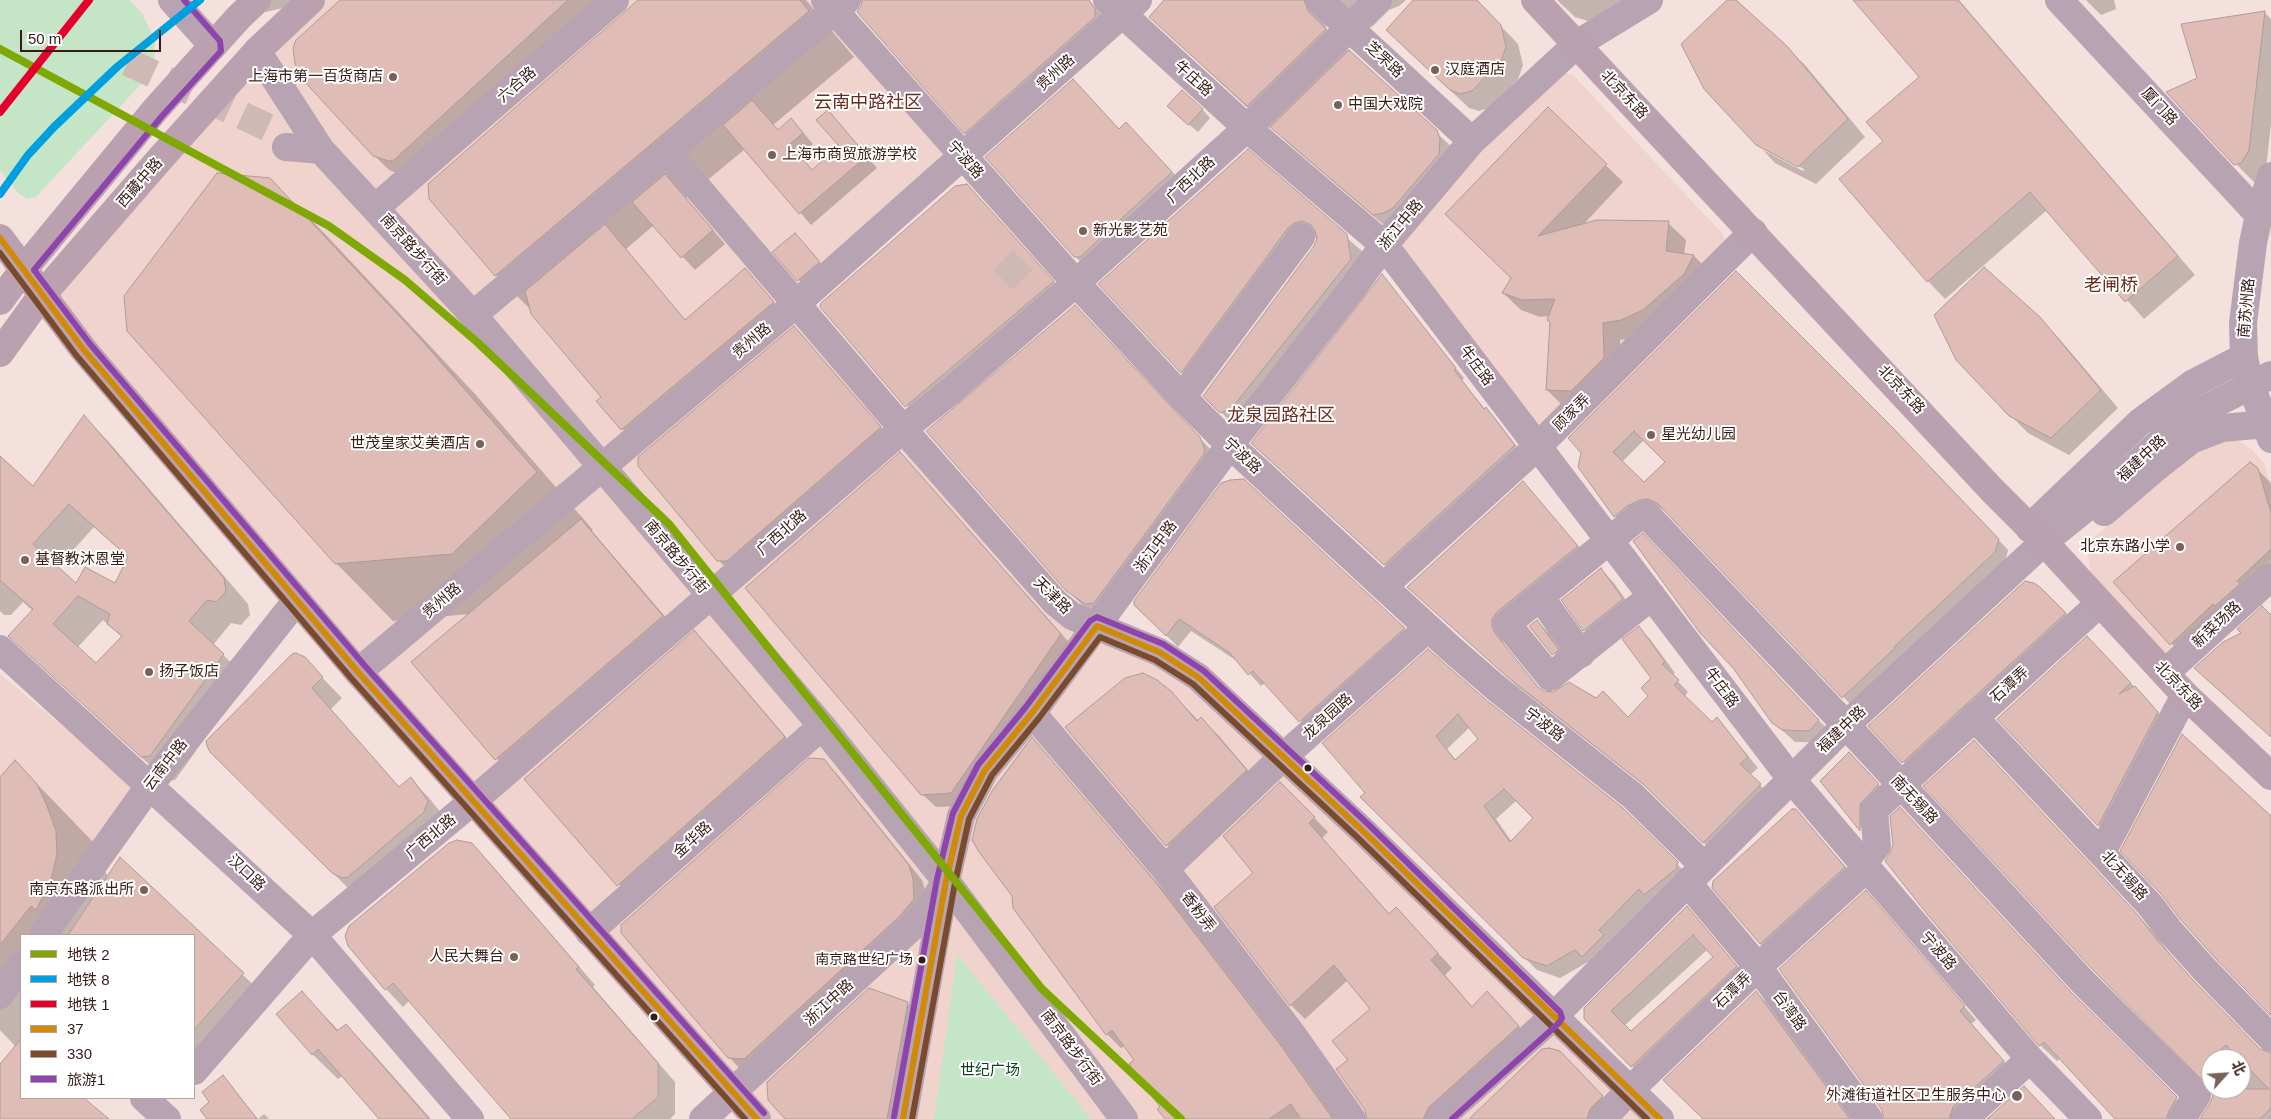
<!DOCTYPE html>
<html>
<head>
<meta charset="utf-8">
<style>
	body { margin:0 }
	#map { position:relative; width:2271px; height:1119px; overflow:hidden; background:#f4e1dd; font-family:Arial,"Noto Sans SC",sans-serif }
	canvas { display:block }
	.legend { position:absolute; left:20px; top:934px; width:175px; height:165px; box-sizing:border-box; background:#fff; border:1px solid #b0a4a1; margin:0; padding:6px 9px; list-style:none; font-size:15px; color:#391b15 }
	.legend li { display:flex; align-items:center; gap:10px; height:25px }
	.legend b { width:25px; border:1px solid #b0a4a1 }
	.north { position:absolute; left:2201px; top:1049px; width:50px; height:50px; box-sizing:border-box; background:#fff; border:1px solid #b0a4a1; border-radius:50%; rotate:64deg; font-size:14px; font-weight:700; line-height:20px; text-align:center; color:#391b15 }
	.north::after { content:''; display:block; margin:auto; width:18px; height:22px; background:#7a605b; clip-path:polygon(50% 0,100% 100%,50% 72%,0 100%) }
	.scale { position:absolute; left:20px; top:30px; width:141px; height:22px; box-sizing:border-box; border:2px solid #391b15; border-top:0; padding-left:6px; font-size:15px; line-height:18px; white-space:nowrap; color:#391b15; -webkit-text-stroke:4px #fff; paint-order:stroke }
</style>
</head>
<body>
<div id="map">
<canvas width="2271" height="1119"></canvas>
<ul class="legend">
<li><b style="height:6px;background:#80a805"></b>地铁 2</li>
<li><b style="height:6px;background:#009fdf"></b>地铁 8</li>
<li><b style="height:6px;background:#e4002b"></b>地铁 1</li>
<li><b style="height:6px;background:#d18a04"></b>37</li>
<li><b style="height:6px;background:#7a4b2a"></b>330</li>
<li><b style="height:6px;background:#8e44ad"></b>旅游1</li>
</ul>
<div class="north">北</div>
<div class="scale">50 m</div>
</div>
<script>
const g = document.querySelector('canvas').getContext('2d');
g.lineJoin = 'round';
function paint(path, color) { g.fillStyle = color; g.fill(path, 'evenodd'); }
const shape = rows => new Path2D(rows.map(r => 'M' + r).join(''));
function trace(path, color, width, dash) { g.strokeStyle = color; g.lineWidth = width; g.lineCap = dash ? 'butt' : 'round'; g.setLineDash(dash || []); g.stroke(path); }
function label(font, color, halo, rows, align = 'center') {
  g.font = font + ' Arial,"Noto Sans SC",sans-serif'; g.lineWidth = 4; g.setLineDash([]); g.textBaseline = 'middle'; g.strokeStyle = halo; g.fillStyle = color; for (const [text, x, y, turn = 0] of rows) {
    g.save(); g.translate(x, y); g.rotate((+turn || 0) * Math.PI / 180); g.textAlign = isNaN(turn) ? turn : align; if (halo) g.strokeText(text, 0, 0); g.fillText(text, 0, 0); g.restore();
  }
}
const built = shape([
	[312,0,825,0,963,157,796,304,1055,602,1159,652,1660,1119,757,1119,42,295],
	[1564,73,1573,75,1723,234,1727,246,1543,438,1398,243,1436,194],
	[2214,440,2239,441,2253,450,2265,465,2271,487,2271,559,2164,659,2091,575,2088,553,2089,542,2194,451],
	[0,674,137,788,32,935,21,935,21,950,0,980]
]);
const green = shape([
	[0,0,129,0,142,13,155,40,154,61,143,82,36,197,28,199,19,194,0,171],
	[957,954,991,996,1091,1119,934,1119]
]);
const shadow = shape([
	[242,0,298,0,291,6,266,12],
	[342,0,599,0,399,174,389,170,374,155],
	[639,0,806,0,854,57,773,125,779,131,791,120,802,131,813,144,800,156,812,170,841,147,828,112,877,168,811,225,745,149,686,198,725,244,695,270,654,225,626,249,686,321,745,270,787,317,636,444,598,401,602,397,532,311,496,275],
	[863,0,1087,0,1105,18,979,146,965,133],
	[1166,0,1406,0,1399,6,1389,10,1372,27,1346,6,1325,19,1326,28,1349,52,1454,149,1392,232,1290,145,1271,126,1269,128,1150,17],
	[1415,0,1476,0,1518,44,1523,65,1518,79,1489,108,1479,111,1469,108,1405,48],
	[1557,0,1633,0,1588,21,1575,17],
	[1729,0,1735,0,1805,65,1865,137,1816,184,1775,163,1763,150,1803,171,1804,169,1757,144],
	[1854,0,1959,0,2195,275,2144,319,2047,210,1945,299,1928,281,1884,141,1920,77],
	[2086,0,2114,0,2116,9,2101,15],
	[2265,13,2271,19,2271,124,2266,168,2259,181,2254,182,2236,164,2199,79],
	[1073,80,1120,130,1147,145,1193,194,1096,278,1075,256],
	[1202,109,1210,118,1198,132,1178,115],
	[1548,109,1623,182,1582,226,1668,223,1686,240,1684,255,1694,256,1711,273,1638,337,1620,340,1620,376,1564,407,1547,390,1550,316,1540,317,1521,310,1503,293,1512,278],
	[1248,151,1363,252,1238,429,1204,395,1315,247,1318,238,1311,239,1198,388,1182,372],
	[270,179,327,236,475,394,593,530,592,531,680,634,513,777,413,662,469,614,393,621,336,563],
	[966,185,1069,298,922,423,821,307],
	[803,243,827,271,807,289,774,252],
	[1736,273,1902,438,2008,550,2005,562,1853,707,1668,512,1659,508,1650,509,1624,526,1615,516,1582,452],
	[1644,440,1667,462,1644,484,1622,462],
	[1382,276,1464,378,1462,381,1485,409,1495,418,1524,456,1394,574,1262,453],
	[2039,318,2057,336,2118,408,2069,455,2028,433,2010,415],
	[1091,323,1216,455,1102,620,1084,607,1067,590],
	[794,327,893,441,732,573,718,560],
	[84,417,108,441,248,604,250,615,241,625,231,623,213,645,248,679,175,780,167,781,10,636,33,611,23,602,11,615,4,615,0,611,0,457,33,487],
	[94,527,129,558,116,585,76,585,57,568],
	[103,620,122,637,96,664,77,648],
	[913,467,1074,648,964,806,936,807,922,794],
	[2257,469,2271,483,2271,583,2189,662,2115,583],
	[1523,483,1588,557,1502,639,1505,646,1542,692,1628,718,1650,696,1652,678,1639,628,1650,639,1675,673,1672,675,1688,692,1684,697,1712,723,1717,719,1727,730,1758,768,1750,775,1771,796,1714,853,1655,794,1517,686,1419,597],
	[1655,547,1830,732,1821,742,1795,742,1773,722],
	[1601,569,1614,583,1635,613,1597,643,1584,630],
	[1135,604,1404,629,1416,640,1312,733,1265,683,1261,686,1240,663,1191,631,1178,647],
	[2065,612,2082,631,1920,779,1870,726],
	[1537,621,1550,634,1571,664,1566,667,1531,626],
	[694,632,712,650,802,756,636,903,525,779],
	[2100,650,2170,725,2111,838,1999,719],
	[300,655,342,698,331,709,400,788,411,779,430,799,448,822,353,893,211,751],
	[1170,692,1199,721,1201,719,1219,736,1263,788,1185,863,1167,845,1066,727],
	[1484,700,1622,809,1689,876,1595,968,1588,962,1560,978,1537,970,1362,797,1367,793,1324,743],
	[1470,727,1480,740,1456,760,1447,749],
	[1517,800,1535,818,1512,842,1496,819],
	[1032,739,1168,895,1294,1059,1336,1119,1166,1119,1136,1061,1125,1046,1121,1048,1107,1034],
	[1990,758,2154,933,2174,959,2210,999,2260,1051,2271,1054,2271,1119,2202,1119,2212,1103,2213,1089,2241,1089,2241,1059,2211,1059,2211,1086],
	[823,760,837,774,922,880,926,893,927,912,742,1071,729,1057],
	[15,761,93,842,108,877,121,859,263,994,194,1071,194,935,21,935,21,1098,82,1098,107,1119,0,1119,0,1066,16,1047,0,1030,0,779],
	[1862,766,1891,798,1873,842,1821,781],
	[1280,783,1328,832,1322,838,1390,915,1411,924,1452,968,1445,975,1473,1008,1502,1007,1532,1041,1446,1119,1368,1119,1350,1060,1372,1009,1348,980,1305,1019,1291,1005,1216,908,1255,873],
	[1795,810,1862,885,1778,961,1760,944,1714,888],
	[472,844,490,863,595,985,593,987,675,1082,675,1114,670,1119,512,1119,410,1000,403,1007,386,989],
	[1894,845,2085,1008,2193,1115,2190,1119,2116,1119,2061,1058,2057,1061,2040,1045],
	[1878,905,1976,1020,1971,1024,2016,1075,1968,1119,1886,1119],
	[1687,908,1750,981,1647,1081,1585,1019],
	[1708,949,1715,957,1631,1033,1624,1026],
	[302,992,339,1031,346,1026,371,1051,431,1119,381,1119,342,1076,338,1079,312,1054],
	[1756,992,1769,1005,1852,1119,1704,1119],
	[907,1003,925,1021,907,1119,786,1119],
	[1555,1049,1616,1111,1610,1119,1470,1119,1543,1050],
	[223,1077,258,1119,264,1114,269,1119,209,1119,211,1102]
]);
const building = shape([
	[340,0,568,0,394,160,389,161,373,156,304,81,295,64,293,48,296,40,340,0],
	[638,0,800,0,809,11,495,276,429,199,428,184,638,0],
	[862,0,1089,0,1095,9,1095,17,964,134,857,12,861,6,862,0],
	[1164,0,1304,0,1308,11,1326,29,1247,106,1149,17,1164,0],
	[1413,0,1477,0,1501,25,1506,47,1501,61,1472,91,1460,94,1450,90,1386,30,1413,0],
	[1727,0,1736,0,1787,46,1848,119,1798,167,1756,145,1704,89,1681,44,1727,0],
	[1853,0,1958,0,2178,256,2125,302,2030,192,1927,282,1839,179,1883,141,1866,122,1919,77,1853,0],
	[2265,11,2249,150,2241,163,2234,165,2166,92,2197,78,2181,24,2265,11],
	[1349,50,1437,130,1440,139,1439,154,1393,208,1384,213,1373,215,1270,127,1349,50],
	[1073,79,1119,129,1126,122,1172,172,1080,257,1074,257,985,157,1073,79],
	[1182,90,1203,109,1188,125,1167,106,1182,90],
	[752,100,778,130,791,118,803,133,790,144,812,170,839,146,816,120,828,110,867,156,799,214,723,125,752,100],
	[1548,107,1607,164,1538,236,1597,220,1669,221,1666,251,1694,255,1684,274,1643,310,1621,320,1603,323,1604,358,1571,391,1546,390,1550,322,1547,320,1555,299,1522,300,1502,293,1511,278,1445,214,1548,107],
	[1248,149,1347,234,1351,259,1231,409,1220,413,1203,396,1314,246,1317,238,1315,231,1311,225,1302,221,1294,223,1288,228,1181,373,1098,284,1248,149],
	[217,173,270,178,418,336,537,472,452,554,335,564,127,331,124,296,217,173],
	[665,174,713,230,681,258,632,202,665,174],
	[967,184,1054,281,905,407,820,307,821,303,955,186,967,184],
	[605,224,685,320,745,268,774,302,621,430,596,401,601,397,531,314,525,291,605,224],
	[795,233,820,262,797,281,772,252,795,233],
	[1984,267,2040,317,2101,390,2051,438,2009,416,1956,360,1934,315,1984,267],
	[1736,271,1892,427,1999,539,1995,552,1894,647,1895,648,1842,698,1657,503,1648,499,1640,500,1627,506,1614,517,1578,467,1581,453,1568,438,1736,271],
	[1634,431,1665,462,1644,482,1613,452,1634,431],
	[1382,274,1456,368,1454,370,1484,409,1486,407,1515,445,1384,565,1251,443,1382,274],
	[1075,305,1200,437,1205,450,1204,454,1094,603,1085,604,1066,591,926,431,1075,305],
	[794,326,881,427,727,561,717,561,638,466,638,457,794,326],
	[84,415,224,578,226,591,217,602,207,600,189,621,224,654,150,756,141,757,8,636,33,609,0,580,0,456,33,486,84,415],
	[69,504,128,557,115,583,85,567,76,583,33,544,69,504],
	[78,596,110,614,107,624,122,636,96,663,53,624,78,596],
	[900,452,1061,634,951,793,921,795,745,588,900,452],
	[2250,462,2258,468,2271,513,2271,549,2237,581,2240,584,2215,606,2213,604,2170,645,2113,582,2250,462],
	[1244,479,1405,628,1299,722,1253,671,1248,675,1230,653,1179,619,1166,636,1134,605,1134,601,1221,483,1230,480,1244,479],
	[1523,481,1578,546,1497,612,1492,619,1492,627,1495,633,1538,687,1544,691,1553,692,1569,682,1596,698,1603,691,1628,717,1648,696,1641,688,1651,678,1622,639,1639,626,1665,662,1662,664,1679,680,1674,685,1712,722,1717,717,1748,757,1740,764,1761,784,1703,843,1643,784,1505,675,1407,587,1523,481],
	[581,519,663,616,495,760,411,662,581,519],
	[1643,533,1819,720,1809,731,1782,730,1772,723,1733,668,1700,633,1633,541,1643,533],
	[1601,568,1623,599,1583,631,1561,600,1601,568],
	[2025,581,2034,583,2041,588,2066,613,1902,763,1868,726,2025,581],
	[2262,606,2271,615,2271,737,2194,668,2223,642,2241,633,2237,629,2262,606],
	[1537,620,1559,650,1552,655,1529,626,1537,620],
	[694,630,785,737,617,886,524,779,694,630],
	[2087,636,2131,683,2119,694,2135,686,2158,712,2098,826,1997,719,2087,636],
	[1428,649,1485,699,1623,808,1678,862,1676,869,1644,895,1639,889,1599,930,1604,935,1582,957,1575,950,1547,966,1523,958,1360,797,1365,793,1322,743,1428,649],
	[1458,714,1478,739,1455,760,1436,736,1458,714],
	[1504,789,1533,818,1510,842,1484,806,1504,789],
	[296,653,305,657,323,677,312,688,399,787,411,777,428,801,424,812,348,877,342,878,332,873,210,752,207,746,206,741,292,654,296,653],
	[1143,673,1157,680,1171,691,1197,721,1201,717,1247,770,1166,846,1065,727,1125,678,1143,673],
	[2182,734,2271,816,2271,1016,2216,959,2181,920,2161,894,2120,851,2182,734],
	[1032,737,1153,879,1279,1043,1333,1119,1301,1119,1291,1104,1269,1119,1165,1119,1157,1109,1160,1107,1129,1064,1134,1060,1112,1030,1106,1035,1013,908,1012,896,979,852,972,840,977,819,992,791,1032,737],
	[1974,740,2138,915,2157,940,2194,981,2260,1049,2271,1053,2271,1108,2260,1119,2200,1119,2210,1103,2213,1096,2211,1089,2269,1089,2226,1045,2211,1059,2211,1089,2093,970,1923,786,1974,740],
	[1849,752,1879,784,1860,804,1860,831,1820,781,1849,752],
	[809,758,824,759,909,865,913,879,914,899,900,916,744,1059,728,1058,621,933,621,925,809,758],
	[15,760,37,784,47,806,56,831,57,854,51,880,36,910,31,906,0,945,0,777,15,760],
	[1280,782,1315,817,1309,823,1389,914,1396,907,1438,953,1431,960,1472,1007,1487,991,1519,1026,1429,1107,1423,1119,1367,1119,1365,1110,1336,1069,1348,1060,1332,1041,1370,1009,1334,965,1290,1006,1214,907,1253,873,1223,836,1280,782],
	[1900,807,2071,992,2177,1097,2169,1111,2166,1119,2115,1119,2044,1042,2039,1046,1927,914,1885,861,1889,855,1893,845,1890,816,1900,807],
	[1792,809,1796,809,1845,867,1760,944,1712,888,1713,881,1792,809],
	[457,840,472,843,579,967,576,969,658,1063,658,1097,632,1119,511,1119,393,983,385,990,348,946,345,936,349,926,449,843,457,840],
	[120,857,244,973,194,1030,194,935,68,935,120,857],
	[1866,890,1965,1006,1960,1011,2004,1061,1953,1107,1949,1119,1884,1119,1882,1110,1779,969,1866,890],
	[1687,906,1737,966,1631,1067,1584,1019,1584,1008,1687,906],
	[1693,935,1713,957,1631,1031,1611,1011,1693,935],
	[869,988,908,1002,887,1119,785,1119,768,1100,767,1082,869,988],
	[302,991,337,1031,346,1024,429,1119,379,1119,318,1049,312,1055,276,1014,302,991],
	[1756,991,1850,1119,1703,1119,1663,1080,1756,991],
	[21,1039,21,1098,84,1098,109,1119,0,1119,0,1064,21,1039],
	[1549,1048,1560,1051,1603,1096,1590,1109,1587,1119,1469,1119,1542,1049,1549,1048],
	[223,1075,257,1119,207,1119,200,1110,209,1102,202,1092,223,1075],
	[2024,1086,2055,1119,1987,1119,2024,1086]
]);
const minorTunnel = shape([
	[128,62,269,128],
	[1003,280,1040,243]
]);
const minor = shape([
	[172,0,213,46],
	[825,0,1076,283,1182,397,1230,445,1449,647,1495,687,1633,796,1704,866],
	[1107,0,1247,128,1384,245,1792,780,2030,1059,2088,1119],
	[1319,0,1472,141],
	[2059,0,2259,215],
	[257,51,321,150,473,315,822,726,946,881,1124,1119],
	[286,147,321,150],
	[667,152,903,429,1055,602,1072,616,1159,652,1198,677,1364,832,1660,1119],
	[2271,176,2259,215,2253,243,2243,323,2244,357,2248,377,2271,439],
	[375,208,615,0],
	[473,315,847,0],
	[1182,397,1301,237],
	[2104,512,2153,470,2191,440,2222,428,2266,424],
	[2029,528,2140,422,2192,384,2244,357],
	[1384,586,1538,446,1753,232],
	[1652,596,1550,677,1507,624,1637,518,1646,514,1846,725,2082,981,2197,1095,2182,1119],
	[1540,597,1581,654],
	[0,649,312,935,470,1119],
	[358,672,796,304,1138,0],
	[2165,673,2271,577],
	[1032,713,1165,869,1292,1034,1352,1119],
	[1974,717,2150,905,2169,930,2205,970,2271,1038],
	[2102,852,2185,695],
	[1863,863,1877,846,1874,810,2100,603],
	[1165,869,1283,757,1428,628],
	[1687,882,1758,967,1869,1119],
	[589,932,822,726],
	[43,935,150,785,297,600],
	[0,995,21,965],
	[194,1071,312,935,473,801,903,429,952,390,1076,283,1247,128,1378,0],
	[144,1098,167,1119],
	[703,1119,925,915,946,881,961,816,985,770,1032,713,1230,445,1352,289,1384,245,1472,141,1577,44,1649,0],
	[903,1119,943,895],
	[1439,1119,1553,1017,1846,725,2044,542,2113,486],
	[1602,1119,1630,1090,1758,967,1867,868],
	[1964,1119,2030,1059]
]);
const major = shape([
	[1535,0,1992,490,2044,542,2185,695,2271,776],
	[0,238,83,349,358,672,757,1119],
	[0,301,23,270,155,110,239,17,257,0],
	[0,353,42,295,159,160,257,51,311,0]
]);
const minorBridge = shape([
	[2113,486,2174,429,2203,410,2271,375]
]);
const bus1 = shape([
	[0,238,83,349,358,672,757,1119],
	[903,1119,946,881,961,816,985,770,1032,713,1097,626,1159,652,1198,677,1364,832,1660,1119]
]);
const bus2 = shape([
	[0,253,76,355,351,678,745,1119],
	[912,1119,955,883,969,819,992,775,1039,718,1100,637,1155,660,1193,684,1358,838,1647,1119]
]);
const bus3 = shape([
	[184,0,220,41,221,51,162,116,34,270,90,344,365,666,764,1113],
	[894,1117,937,879,953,813,978,765,1025,708,1090,621,1097,617,1163,644,1204,671,1370,826,1560,1012,1562,1018,1559,1023,1452,1119]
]);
const metro1 = shape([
	[0,49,329,226,405,280,477,342,669,524,1042,989,1181,1119]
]);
const metro2 = shape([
	[0,194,28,155,54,127,117,67,200,0]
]);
const metro3 = shape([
	[0,112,89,0]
]);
const markers = [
	[1435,70,5,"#7a605b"],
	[393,77,5,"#7a605b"],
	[1338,105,5,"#7a605b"],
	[772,155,5,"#7a605b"],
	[1083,231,5,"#7a605b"],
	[1651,435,5,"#7a605b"],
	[480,444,5,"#7a605b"],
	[2180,547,5,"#7a605b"],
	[25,560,5,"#7a605b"],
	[149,672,5,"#7a605b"],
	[1308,768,4.5,"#391b15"],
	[144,890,5,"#7a605b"],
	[514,957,5,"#7a605b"],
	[922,960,4.5,"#391b15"],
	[654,1017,4.5,"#391b15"],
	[2017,1096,6,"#7a605b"]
];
const busNames = [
	["南京路世纪广场",913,960]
];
const streetNames = [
	["芝罘路",1384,60,43],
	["贵州路",1056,73,-42],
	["牛庄路",1193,79,42],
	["六合路",517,85,-41],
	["北京东路",1624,95,47],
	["厦门路",2159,107,47],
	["宁波路",965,160,48],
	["广西北路",1191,180,-43],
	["西藏中路",140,183,-49],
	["浙江中路",1401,225,-50],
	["南京路步行街",413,250,48],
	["南苏州路",2247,308,-85],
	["贵州路",752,341,-40],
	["牛庄路",1476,366,53],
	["北京东路",1901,390,47],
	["顾家弄",1572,413,-45],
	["宁波路",1242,456,43],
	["福建中路",2142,459,-43],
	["广西北路",782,533,-41],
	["浙江中路",1156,547,-54],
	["南京路步行街",676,557,50],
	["天津路",1052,596,44],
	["贵州路",442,601,-40],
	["新菜场路",2217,625,-43],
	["石潭弄",2010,685,-42],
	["北京东路",2178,686,46],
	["牛庄路",1721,688,53],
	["龙泉园路",1328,717,-42],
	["宁波路",1544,725,37],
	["福建中路",1842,730,-44],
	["云南中路",166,765,-52],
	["南无锡路",1914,800,47],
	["广西北路",431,837,-40],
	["金华路",693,840,-42],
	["汉口路",246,873,43],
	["北无锡路",2124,876,48],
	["香粉弄",1198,912,52],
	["宁波路",1938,951,49],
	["石潭弄",1733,991,-44],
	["浙江中路",829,1003,-42],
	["台湾路",1789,1011,54],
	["南京路步行街",1071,1048,53]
];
const poiNames = [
	["汉庭酒店",1445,70],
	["上海市第一百货商店",383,77,"right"],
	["中国大戏院",1348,105],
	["上海市商贸旅游学校",782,155],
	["新光影艺苑",1093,231],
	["星光幼儿园",1661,435],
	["世茂皇家艾美酒店",470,444,"right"],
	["北京东路小学",2170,547,"right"],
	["基督教沐恩堂",35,560],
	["扬子饭店",159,672],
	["南京东路派出所",134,890,"right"],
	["人民大舞台",504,957,"right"],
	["外滩街道社区卫生服务中心",2006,1096,"right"]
];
const parkNames = [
	["世纪广场",990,1071]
];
const quarterNames = [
	["云南中路社区",868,103],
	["老闸桥",2111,286],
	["龙泉园路社区",1281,416]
];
paint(built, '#f0d3cd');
paint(green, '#c5e6c6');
paint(shadow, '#0003');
paint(building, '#dfbdb6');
trace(building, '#b09a96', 1);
trace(minorTunnel, '#cfb9b5', 28, [28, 14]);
trace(minor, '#b8a3b2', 28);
trace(major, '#bba1af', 28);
trace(minorBridge, '#b8a3b2', 28);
trace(bus1, '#d18a04', 6);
trace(bus2, '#7a4b2a', 6);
trace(bus3, '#8e44ad', 6);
trace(metro1, '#80a805', 8);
trace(metro2, '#009fdf', 8);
trace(metro3, '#e4002b', 8);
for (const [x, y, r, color] of markers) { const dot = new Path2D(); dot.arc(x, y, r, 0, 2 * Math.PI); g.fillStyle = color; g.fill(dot); trace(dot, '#fff', 2); }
label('14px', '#391b15', '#fff', busNames, 'right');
label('15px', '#391b15', '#fff', streetNames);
label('15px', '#391b15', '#fff', poiNames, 'left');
label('15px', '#0e4122', '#fff', parkNames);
label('18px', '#6d2a1e', '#fff', quarterNames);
</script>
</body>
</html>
